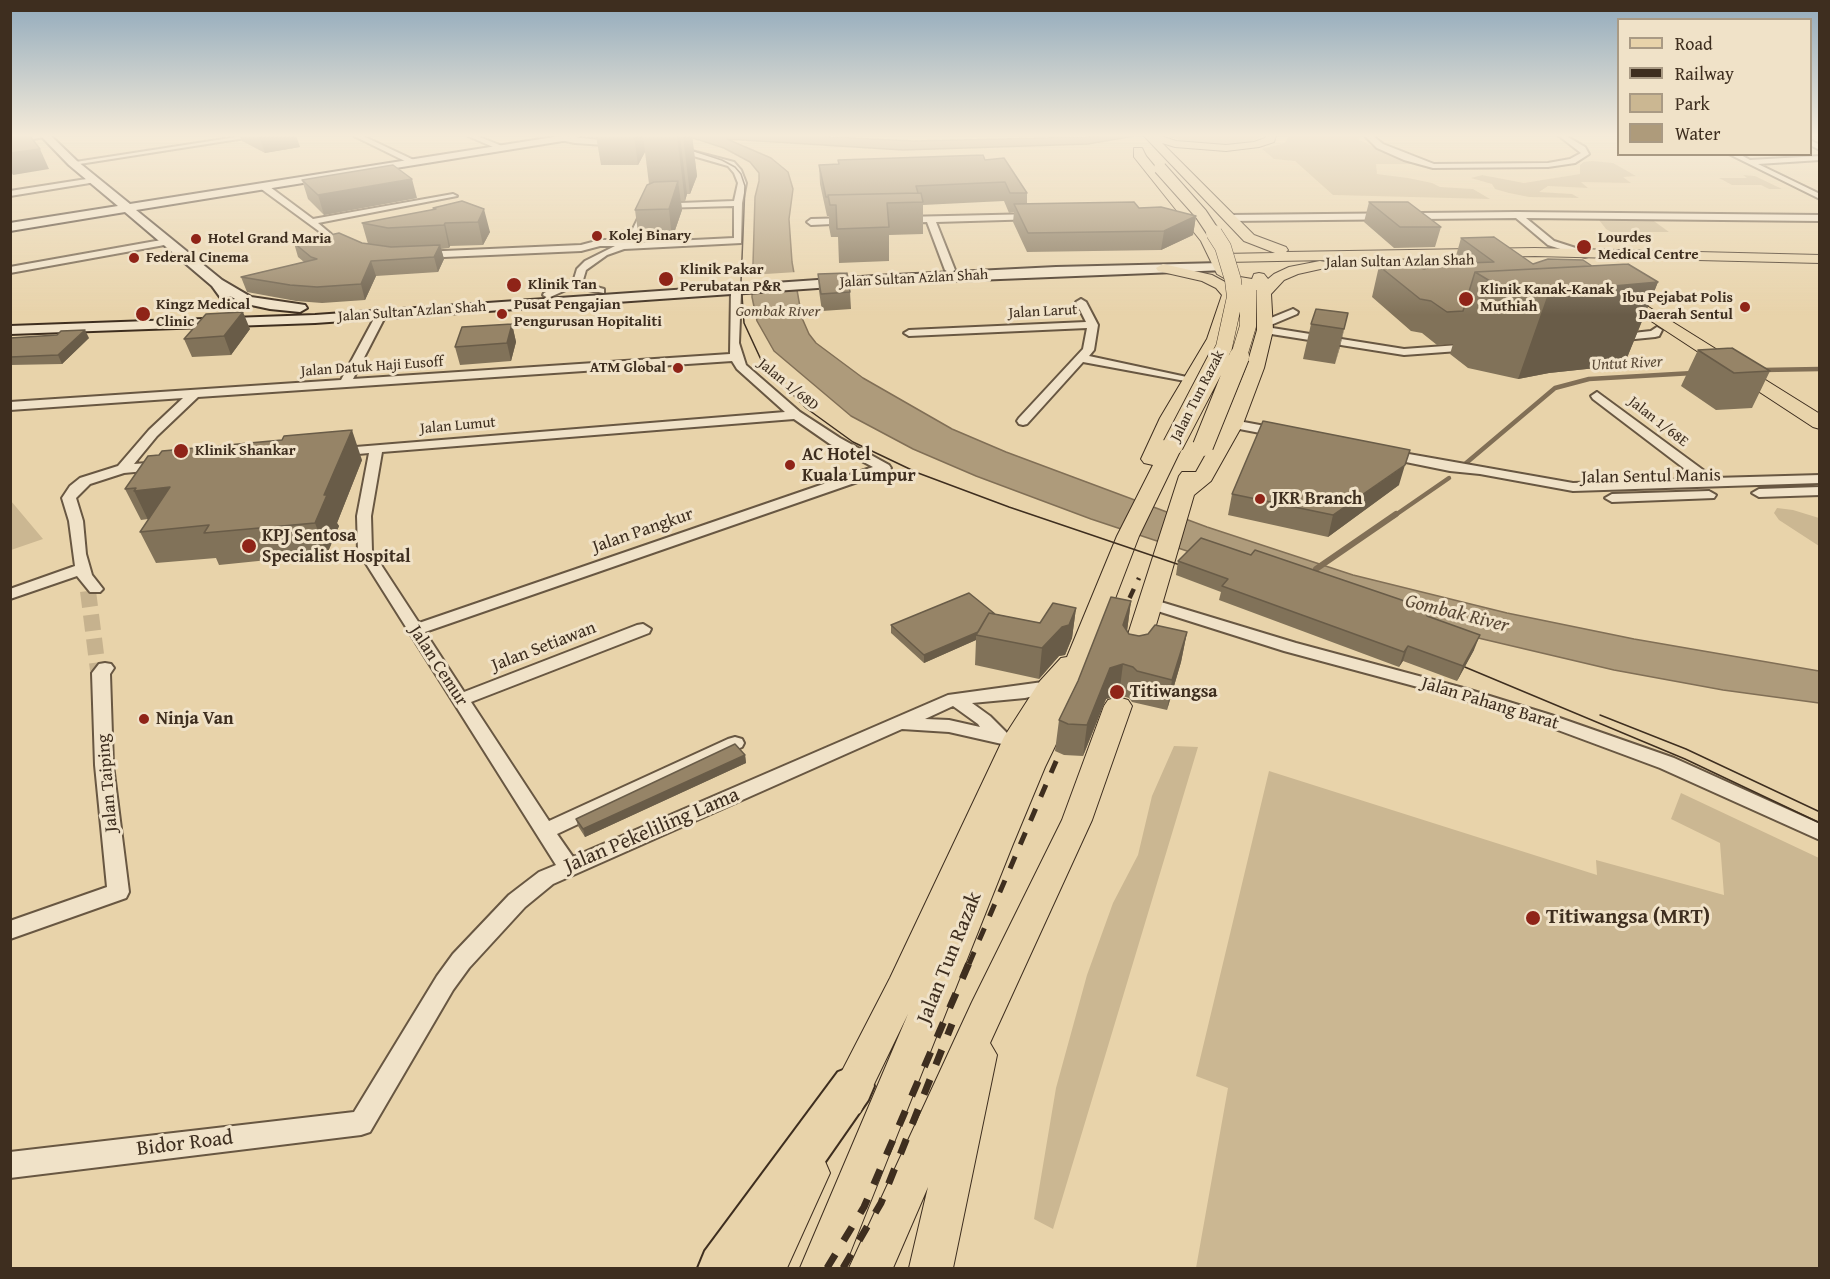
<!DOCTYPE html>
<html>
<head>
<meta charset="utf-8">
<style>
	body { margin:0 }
	#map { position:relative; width:1830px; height:1279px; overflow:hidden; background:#e8d3aa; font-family:"Gentium Book Plus",serif }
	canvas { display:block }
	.frame { position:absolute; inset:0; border:12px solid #3e2e1f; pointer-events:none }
	.legend { position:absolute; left:1617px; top:18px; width:195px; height:138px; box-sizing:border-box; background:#f0e2c8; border:2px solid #a99a84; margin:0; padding:8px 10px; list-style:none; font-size:18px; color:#3e2e1f }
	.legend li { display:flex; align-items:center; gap:12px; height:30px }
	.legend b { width:30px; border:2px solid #a99a84 }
</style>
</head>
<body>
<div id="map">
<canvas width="1830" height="1279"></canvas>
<div class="frame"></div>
<ul class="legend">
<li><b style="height:8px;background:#e8d3aa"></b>Road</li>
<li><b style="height:8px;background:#3e2e1f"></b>Railway</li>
<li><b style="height:16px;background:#cbb792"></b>Park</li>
<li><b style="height:16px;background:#ae9b7b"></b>Water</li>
</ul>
</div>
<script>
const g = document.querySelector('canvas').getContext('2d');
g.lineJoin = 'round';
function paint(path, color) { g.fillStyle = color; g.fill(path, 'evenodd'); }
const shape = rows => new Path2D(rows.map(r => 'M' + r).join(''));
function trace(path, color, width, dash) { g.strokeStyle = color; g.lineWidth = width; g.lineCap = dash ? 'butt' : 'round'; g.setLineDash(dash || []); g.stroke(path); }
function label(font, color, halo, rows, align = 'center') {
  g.font = font + ' "Gentium Book Plus",serif'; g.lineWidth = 6; g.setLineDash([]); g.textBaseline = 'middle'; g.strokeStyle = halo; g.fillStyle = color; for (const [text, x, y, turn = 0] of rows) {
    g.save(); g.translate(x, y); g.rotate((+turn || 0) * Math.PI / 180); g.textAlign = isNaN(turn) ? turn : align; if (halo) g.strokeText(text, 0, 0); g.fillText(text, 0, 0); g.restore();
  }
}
const green = shape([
	[1167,136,1263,136,1249,143,1224,146,1188,143],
	[1288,136,1361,136,1359,140,1412,164,1376,164,1377,174,1408,178,1432,183,1440,187,1473,189,1490,199,1333,195,1295,161,1274,159,1262,149,1285,143],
	[1592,161,1613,163,1636,176,1623,177,1631,183,1581,182,1588,188,1548,186,1539,192,1572,194,1579,198,1529,197,1509,193,1495,189,1492,184,1471,178,1482,175,1524,183,1580,174,1580,165,1584,162],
	[1743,175,1755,176,1782,189,1769,189,1761,185,1732,185,1719,178,1747,178],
	[1618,216,1647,216,1669,232,1611,232,1606,229,1599,220],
	[11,501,43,539,11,550],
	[1777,508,1793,510,1819,518,1819,546,1779,520,1774,513],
	[1174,746,1198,747,1053,1229,1034,1219,1056,1088,1087,975,1113,903,1138,855,1152,796],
	[1269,771,1597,875,1596,860,1724,895,1720,843,1671,819,1681,793,1819,858,1819,1268,1196,1268,1228,1088,1196,1076]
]);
const water = shape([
	[669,136,808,136,914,141,1134,136,1088,144,903,150,727,139,771,158,788,172,793,189,789,219,792,262,802,318,809,334,816,343,863,378,952,429,1006,452,1207,527,1353,575,1507,613,1634,639,1819,671,1819,703,1723,690,1614,670,1457,633,1205,557,1091,519,976,476,913,449,851,416,774,351,757,321,752,297,755,197,759,181,759,173,750,162,724,148,693,138,669,136]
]);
const pier = shape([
	[797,272,800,290,750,293,750,275]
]);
const streamFar1 = shape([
	[1763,370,1820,369],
	[1465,464,1555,388,1589,379,1693,373],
	[1394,516,1449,478]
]);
const stream = shape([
	[1316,569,1396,514]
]);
const streetTunnel = shape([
	[88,591,98,670]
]);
const street = shape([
	[34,136,50,136,10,143,10,139,34,136],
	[243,136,258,136,73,165,69,163,243,136],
	[354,136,363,136,418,162,411,164,354,136],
	[468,136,477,136,507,148,500,150,468,136],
	[563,136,619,142,623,144,619,146,575,143,560,140,563,136],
	[1365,136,1373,136,1383,144,1434,164,1548,163,1570,159,1581,153,1559,136,1566,136,1585,147,1589,154,1575,163,1548,167,1433,168,1404,160,1377,148,1365,136],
	[1810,140,1820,145,1820,150,1810,145,1810,140],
	[669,145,734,162,741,170,746,183,742,203,741,243,624,249,607,255,586,270,583,280,589,285,604,289,604,293,583,289,577,285,548,298,543,295,544,293,574,279,577,269,585,261,615,246,600,246,581,251,421,258,416,255,421,252,581,245,600,240,624,240,629,237,643,208,653,204,734,201,738,183,734,173,728,166,669,149,669,145],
	[734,206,734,238,633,243,637,238,649,212,657,208,734,206],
	[1729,154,1739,154,1750,160,1820,156,1820,160,1758,164,1820,194,1820,199,1729,154],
	[93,178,96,178,96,182,10,196,10,191,93,178],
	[260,184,266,184,313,219,453,194,457,196,318,223,331,234,327,237,260,188,260,184],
	[1517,212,1820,215,1820,221,1526,218,1554,241,1588,252,1588,256,1585,257,1548,245,1516,218,1229,221,1225,218,1229,215,1517,212],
	[1036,214,1040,217,1039,219,936,222,955,270,950,273,945,270,927,222,903,223,899,220,903,217,1036,214],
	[850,218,854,221,853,223,811,225,807,222,811,219,850,218],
	[167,239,172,242,170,244,10,273,10,267,167,239],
	[733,287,741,292,739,343,746,365,800,412,840,438,889,465,891,468,889,471,425,632,464,692,637,625,643,624,651,629,649,633,471,702,549,821,728,739,735,737,742,739,744,743,742,747,557,834,573,857,948,695,1050,681,1056,683,1059,687,1056,691,1025,698,972,703,990,716,1008,734,1011,738,1008,742,1002,744,949,732,902,729,553,884,525,907,469,968,453,990,370,1132,361,1135,10,1178,10,1152,354,1112,437,976,453,954,509,895,539,872,556,865,358,551,357,516,369,453,336,456,330,452,331,449,785,412,737,369,732,361,198,397,157,436,134,464,161,462,168,466,166,469,124,473,90,484,76,498,83,521,86,554,92,575,103,589,100,592,90,592,77,576,10,599,10,589,75,566,69,521,62,498,70,486,80,478,118,466,149,430,183,398,10,410,10,402,341,380,376,315,381,312,386,315,353,379,730,354,731,293,728,290,733,287],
	[794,419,830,444,873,467,419,623,372,551,371,516,382,452,794,419],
	[953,706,978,724,980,727,949,720,925,719,953,706],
	[1081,299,1086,302,1098,325,1094,350,1089,356,1196,379,1196,383,1083,362,1027,424,1023,425,1019,424,1017,421,1019,418,1083,349,1087,328,909,336,904,333,909,330,1086,322,1076,302,1081,299],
	[1293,309,1298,312,1297,314,1266,327,1404,349,1472,344,1478,347,1472,350,1404,355,1265,333,1260,330,1264,327,1260,324,1261,322,1293,309],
	[1657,327,1662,330,1659,336,1655,337,1615,341,1610,338,1615,335,1651,331,1657,327],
	[1597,392,1714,478,1820,475,1820,483,1573,491,1480,474,1450,471,1386,458,1379,454,1386,450,1573,483,1698,479,1593,399,1591,396,1597,392],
	[1233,420,1281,429,1287,433,1281,437,1229,427,1227,424,1233,420],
	[1820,487,1820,495,1759,497,1752,493,1759,489,1820,487],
	[1709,491,1716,495,1714,498,1612,502,1605,498,1612,494,1709,491],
	[1151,599,1296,643,1467,689,1551,715,1674,758,1820,824,1820,840,1660,768,1539,723,1455,697,1284,651,1145,607,1143,604,1151,599],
	[105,663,111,664,114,668,110,674,113,765,129,892,126,898,10,939,10,921,107,887,95,765,92,673,99,664,105,663]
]);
const secondary = shape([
	[41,136,51,136,77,161,130,204,560,136,580,136,575,139,136,210,222,280,251,297,305,305,307,308,300,312,270,309,242,303,230,296,220,297,212,286,125,212,10,231,10,223,118,206,69,165,41,136],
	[1221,263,1226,264,1227,267,1226,270,875,284,315,323,10,334,10,326,315,315,875,276,1056,267,1221,263]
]);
const primary = shape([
	[1144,136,1161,136,1176,141,1226,145,1254,142,1265,138,1266,136,1276,136,1274,142,1259,147,1226,151,1175,147,1162,143,1254,235,1286,247,1288,250,1286,252,1535,248,1820,255,1820,263,1535,256,1226,262,1231,274,1224,278,1217,274,1201,241,1134,157,1134,148,1142,148,1146,156,1213,237,1222,254,1275,253,1244,241,1144,136],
	[1320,261,1325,262,1327,265,1325,268,1298,274,1284,280,1271,294,1273,330,1264,368,1243,424,1211,481,1194,495,1147,656,1143,662,1134,664,1125,662,1121,656,1179,476,1182,472,1196,472,1223,424,1246,368,1257,330,1256,293,1248,287,1240,288,1223,339,1170,440,1180,441,1183,445,1139,536,1072,711,1045,767,1013,844,844,1268,800,1268,908,1014,860,1113,846,1118,832,1113,827,1100,890,978,1004,737,1040,681,1061,658,1067,657,1117,536,1153,465,1144,463,1141,459,1160,418,1207,339,1222,295,1216,288,1202,281,1158,271,1156,268,1163,264,1212,275,1227,283,1240,277,1252,279,1254,274,1259,273,1264,274,1268,279,1274,274,1289,267,1320,261],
	[1618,288,1820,414,1820,429,1813,427,1613,296,1610,293,1618,288],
	[1118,697,1128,700,1132,706,1092,820,990,1043,997,1055,953,1268,909,1268,928,1187,893,1268,849,1268,972,1002,1062,820,1104,706,1108,700,1118,697],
	[810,1153,824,1159,830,1173,787,1268,743,1268,796,1159,810,1153]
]);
const highway = shape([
	[853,1066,868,1072,874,1086,868,1100,751,1268,698,1268,705,1251,838,1072,853,1066]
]);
const tram = shape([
	[679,146,722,160,735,167,741,174,745,186,741,282,744,323,763,364,806,408,853,442,918,473,1009,507,1180,565],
	[1460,665,1685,759,1820,823],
	[1600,715,1686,749,1820,812]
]);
const railFar2 = shape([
	[1121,616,1139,578]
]);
const railFar1 = shape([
	[969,964,1057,759]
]);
const rail = shape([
	[827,1268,864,1207,969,963],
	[843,1268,881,1203,952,1024]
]);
const primaryBridgeFar2 = shape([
	[1160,168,1201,214,1215,235]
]);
const primaryBridgeFar1 = shape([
	[1214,233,1223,247,1233,280,1235,297,1224,347,1218,359],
	[1238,359,1248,326,1248,290]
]);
const primaryBridge = shape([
	[1173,445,1219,357],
	[1203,446,1239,357]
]);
const wall = shape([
	[240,136,296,136,300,147,265,153,242,141],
	[596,136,692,136,697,176,690,194,687,194,685,201,681,201,682,210,672,239,639,240,635,210,649,184,645,152,638,165,601,165],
	[838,160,985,160,1027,193,1027,203,1139,208,1196,216,1193,235,1161,250,1027,252,1013,222,1014,212,1009,213,1004,201,923,205,923,234,889,235,889,261,839,263,838,237,831,237,829,227,829,216,827,216,820,184,819,165,838,165],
	[302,180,417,198,324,215,308,199],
	[462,201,490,232,483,245,450,246,449,248,441,249,444,259,438,272,376,276,365,300,322,303,296,301,247,292,241,277,304,262,298,257,294,243,362,243,368,244,362,223,434,210,433,208],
	[1369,202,1441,227,1435,247,1394,248,1364,222],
	[1461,238,1533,264,1592,266,1658,282,1624,365,1549,373,1518,379,1468,368,1450,354,1453,344,1437,345,1422,333,1411,331,1372,297,1379,266,1424,269,1454,263],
	[818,274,850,292,851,309,822,311,819,291],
	[1348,313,1335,364,1303,359,1311,324],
	[512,324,516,342,511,361,460,365,455,347],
	[250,329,231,355,192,357,184,339],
	[10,338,89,338,62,364,10,365],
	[1698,350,1770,371,1752,408,1716,410,1681,386],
	[362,460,337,523,339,526,327,554,219,565,216,558,156,563,140,532,148,520,148,519,141,520,125,489],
	[1399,485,1328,537,1228,515,1232,494],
	[1251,555,1431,610,1428,617,1474,650,1457,681,1403,661,1399,667,1219,600,1221,592,1176,575,1178,561],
	[1131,601,1127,631,1129,634,1139,636,1187,632,1181,662,1167,710,1132,702,1129,698,1119,695,1106,699,1083,756,1064,755,1055,751,1059,720,1078,681],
	[1076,608,1072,638,1065,655,1059,656,1039,679,975,665,976,640,924,663,891,633,891,625,995,614,1040,623],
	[745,755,746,763,585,837,578,826,576,819]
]);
const shadedWall = shape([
	[259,136,296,136,300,147,265,153],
	[634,136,643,136,645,152,638,165],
	[677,136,680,136,687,194,685,201],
	[683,136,692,136,697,176,690,194],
	[40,149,49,169,13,175,10,170,10,153],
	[412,179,417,198,324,215,318,195],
	[678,181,682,210,672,239,669,209],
	[484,209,490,232,483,245,478,222],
	[1196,216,1193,235,1161,250,1164,231],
	[445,223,450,246,449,248,444,225],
	[440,245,444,259,438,272,434,257],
	[371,261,376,276,365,300,361,284],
	[1658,282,1624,365,1549,373,1518,379,1548,294,1580,289],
	[243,312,250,329,231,355,224,336],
	[1348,313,1340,347,1335,364,1344,329],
	[512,324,516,342,511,361,507,343],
	[85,330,89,338,62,364,58,355],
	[352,430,362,460,337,523,339,526,327,554,315,523,324,495],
	[1405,465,1399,485,1328,537,1333,515],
	[170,487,149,522,134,491],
	[1131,601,1127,631,1123,625],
	[1076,608,1072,638,1065,655,1059,656,1039,679,1042,648],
	[1003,621,976,635,976,640,924,663,924,655],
	[1187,632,1181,662,1167,710,1172,680],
	[1480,635,1474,650,1457,681,1463,666],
	[1408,646,1403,661,1399,667,1404,652],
	[1123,664,1119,695,1106,699,1083,756,1087,725,1110,668],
	[745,755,746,763,585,837,583,829]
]);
const building = shape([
	[10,136,30,136,40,149,10,153,10,136],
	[983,155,985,160,1004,158,1027,193,1010,193,1005,182,916,186,918,193,828,195,828,197,826,197,819,165,839,164,838,160,983,155],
	[393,165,412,179,318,195,302,180,393,165],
	[678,181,669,209,635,210,647,185,654,182,678,181],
	[921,193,923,202,887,203,889,227,837,229,836,205,830,205,828,195,921,193],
	[462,201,484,209,478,222,445,223,444,225,388,228,362,223,436,209,433,208,462,201],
	[1134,202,1139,208,1161,207,1196,216,1164,231,1028,233,1014,204,1134,202],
	[1369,202,1408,202,1441,227,1400,227,1369,202],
	[339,233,362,243,391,247,440,245,434,257,371,261,361,284,317,287,290,285,241,277,317,259,311,257,294,243,339,233],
	[1494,237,1533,264,1548,259,1583,260,1592,266,1475,272,1463,311,1447,312,1431,301,1420,299,1379,266,1413,265,1424,269,1441,264,1494,262,1461,238,1494,237],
	[1628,264,1658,282,1580,289,1548,294,1495,284,1475,272,1628,264],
	[847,273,850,292,821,294,818,274,847,273],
	[1316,309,1348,313,1344,329,1311,324,1316,309],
	[243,312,224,336,184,339,206,314,243,312],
	[512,324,507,343,455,347,462,327,512,324],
	[85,330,58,355,10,357,10,338,57,335,61,331,85,330],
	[1732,348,1770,371,1734,373,1698,350,1732,348],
	[1263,421,1410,450,1405,465,1333,515,1232,494,1263,421],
	[352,430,324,495,327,495,315,523,204,533,209,525,140,532,170,487,134,491,136,488,125,489,148,456,159,455,162,451,282,440,284,436,352,430],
	[1201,538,1251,555,1255,550,1431,610,1427,616,1480,635,1463,666,1408,646,1404,652,1222,586,1228,579,1178,561,1201,538],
	[969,593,995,614,989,613,978,632,924,655,891,625,969,593],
	[1111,597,1131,601,1123,625,1129,634,1139,636,1148,634,1155,625,1187,632,1172,680,1137,671,1133,667,1123,664,1110,668,1087,725,1068,724,1059,720,1078,681,1111,597],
	[1053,603,1076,608,1069,625,1062,627,1042,648,976,635,989,613,1040,623,1053,603],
	[735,744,745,755,583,829,576,819,735,744]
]);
const markers = [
	[597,236,6,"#8f2418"],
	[196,239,6,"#8f2418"],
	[1584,247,8,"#8f2418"],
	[134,258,6,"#8f2418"],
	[666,279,8,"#8f2418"],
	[514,285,8,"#8f2418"],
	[1466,299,8,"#8f2418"],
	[1745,307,6,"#8f2418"],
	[143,314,8,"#8f2418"],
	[502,314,6,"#8f2418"],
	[678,368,6,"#8f2418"],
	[181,451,8,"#8f2418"],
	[790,465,6,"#8f2418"],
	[1260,499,6,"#8f2418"],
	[249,546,8,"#8f2418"],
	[1117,692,8,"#8f2418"],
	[144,719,6,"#8f2418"],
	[1533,918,8,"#8f2418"]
];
const farPoinames = [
	["Kolej Binary",609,236],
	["Lourdes",1598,238],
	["Medical Centre",1598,255],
	["Hotel Grand Maria",208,239],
	["Federal Cinema",146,258],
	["Klinik Pakar",680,270],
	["Perubatan P&R",680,287],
	["Klinik Tan",528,285],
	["Klinik Kanak-Kanak",1480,290],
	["Muthiah",1480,307],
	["Ibu Pejabat Polis",1733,298,"right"],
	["Daerah Sentul",1733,315,"right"],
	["Kingz Medical",156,305],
	["Clinic",156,322],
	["Pusat Pengajian",514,305],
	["Pengurusan Hopitaliti",514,322],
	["ATM Global",666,368,"right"],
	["Klinik Shankar",195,451]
];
const farStreetnames = [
	["Jalan Sultan Azlan Shah",1400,262,-1],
	["Jalan Sultan Azlan Shah",914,279,-3],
	["Jalan Sultan Azlan Shah",412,312,-4],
	["Jalan Larut",1043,312,-3],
	["Jalan Datuk Haji Eusoff",372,367,-4],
	["Jalan 1/68D",788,385,39],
	["Jalan Tun Razak",1198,396,-63],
	["Jalan 1/68E",1658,422,38],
	["Jalan Lumut",458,426,-5]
];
const farWaternames = [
	["Gombak River",778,312],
	["Untut River",1627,364,-3]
];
const poiNames = [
	["AC Hotel",802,455],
	["Kuala Lumpur",802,476],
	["JKR Branch",1272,499],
	["KPJ Sentosa",262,536],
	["Specialist Hospital",262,557],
	["Titiwangsa",1130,692],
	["Ninja Van",156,719]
];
const streetNames = [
	["Jalan Sentul Manis",1651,477,-1],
	["Jalan Pangkur",643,531,-19],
	["Jalan Setiawan",544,647,-21],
	["Jalan Cemur",438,666,57],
	["Jalan Pahang Barat",1490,704,17],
	["Jalan Taiping",108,783,-95]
];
const waterNames = [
	["Gombak River",1457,614,14]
];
const nearStreetnames = [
	["Jalan Pekeliling Lama",652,831,-23],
	["Jalan Tun Razak",950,958,-68],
	["Bidor Road",185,1144,-7]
];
const nearPoinames = [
	["Titiwangsa (MRT)",1546,918]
];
paint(green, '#cbb792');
paint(water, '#ae9b7b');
trace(water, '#816f56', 1.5);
paint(pier, '#e8d3aa');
trace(streamFar1, '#816f56', 4.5);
trace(stream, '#816f56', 6);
trace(streetTunnel, '#c6b28e', 16, [16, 8]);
trace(street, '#685742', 4);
trace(secondary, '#3e2e1f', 4);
trace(primary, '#3e2e1f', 2);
trace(highway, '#3e2e1f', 4);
paint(street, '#f0e2c8');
paint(secondary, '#f0e2c8');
paint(primary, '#e8d3aa');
paint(highway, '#e8d3aa');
trace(tram, '#3e2e1f', 1.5);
trace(railFar2, '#3e2e1f', 4.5, [10, 10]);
trace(railFar1, '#3e2e1f', 5, [13, 13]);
trace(rail, '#3e2e1f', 7, [16, 16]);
trace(primaryBridgeFar2, '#3e2e1f', 14, []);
trace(primaryBridgeFar1, '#3e2e1f', 17, []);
trace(primaryBridge, '#3e2e1f', 22, []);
trace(primaryBridgeFar2, '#e8d3aa', 12);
trace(primaryBridgeFar1, '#e8d3aa', 16);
trace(primaryBridge, '#e8d3aa', 20);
paint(wall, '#817259');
paint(shadedWall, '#695c48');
paint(building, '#968467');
trace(building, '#695c48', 1.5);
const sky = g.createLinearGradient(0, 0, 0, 315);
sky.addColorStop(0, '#91aabc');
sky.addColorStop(0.43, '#f5ebd9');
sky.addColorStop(1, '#f5ebd900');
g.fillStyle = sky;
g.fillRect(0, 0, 1830, 315);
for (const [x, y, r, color] of markers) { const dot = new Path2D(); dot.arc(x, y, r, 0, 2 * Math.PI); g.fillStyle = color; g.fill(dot); trace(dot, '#f0e2c8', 2); }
label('bold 15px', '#3e2e1f', '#f0e2c8', farPoinames, 'left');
label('15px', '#3e2e1f', '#f0e2c8', farStreetnames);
label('italic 16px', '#5a4936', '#f0e2c8', farWaternames);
label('bold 18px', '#3e2e1f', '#f0e2c8', poiNames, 'left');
label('18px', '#3e2e1f', '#f0e2c8', streetNames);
label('italic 20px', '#5a4936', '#f0e2c8', waterNames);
label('21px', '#3e2e1f', '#f0e2c8', nearStreetnames);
label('bold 21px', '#3e2e1f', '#f0e2c8', nearPoinames, 'left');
</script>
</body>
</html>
